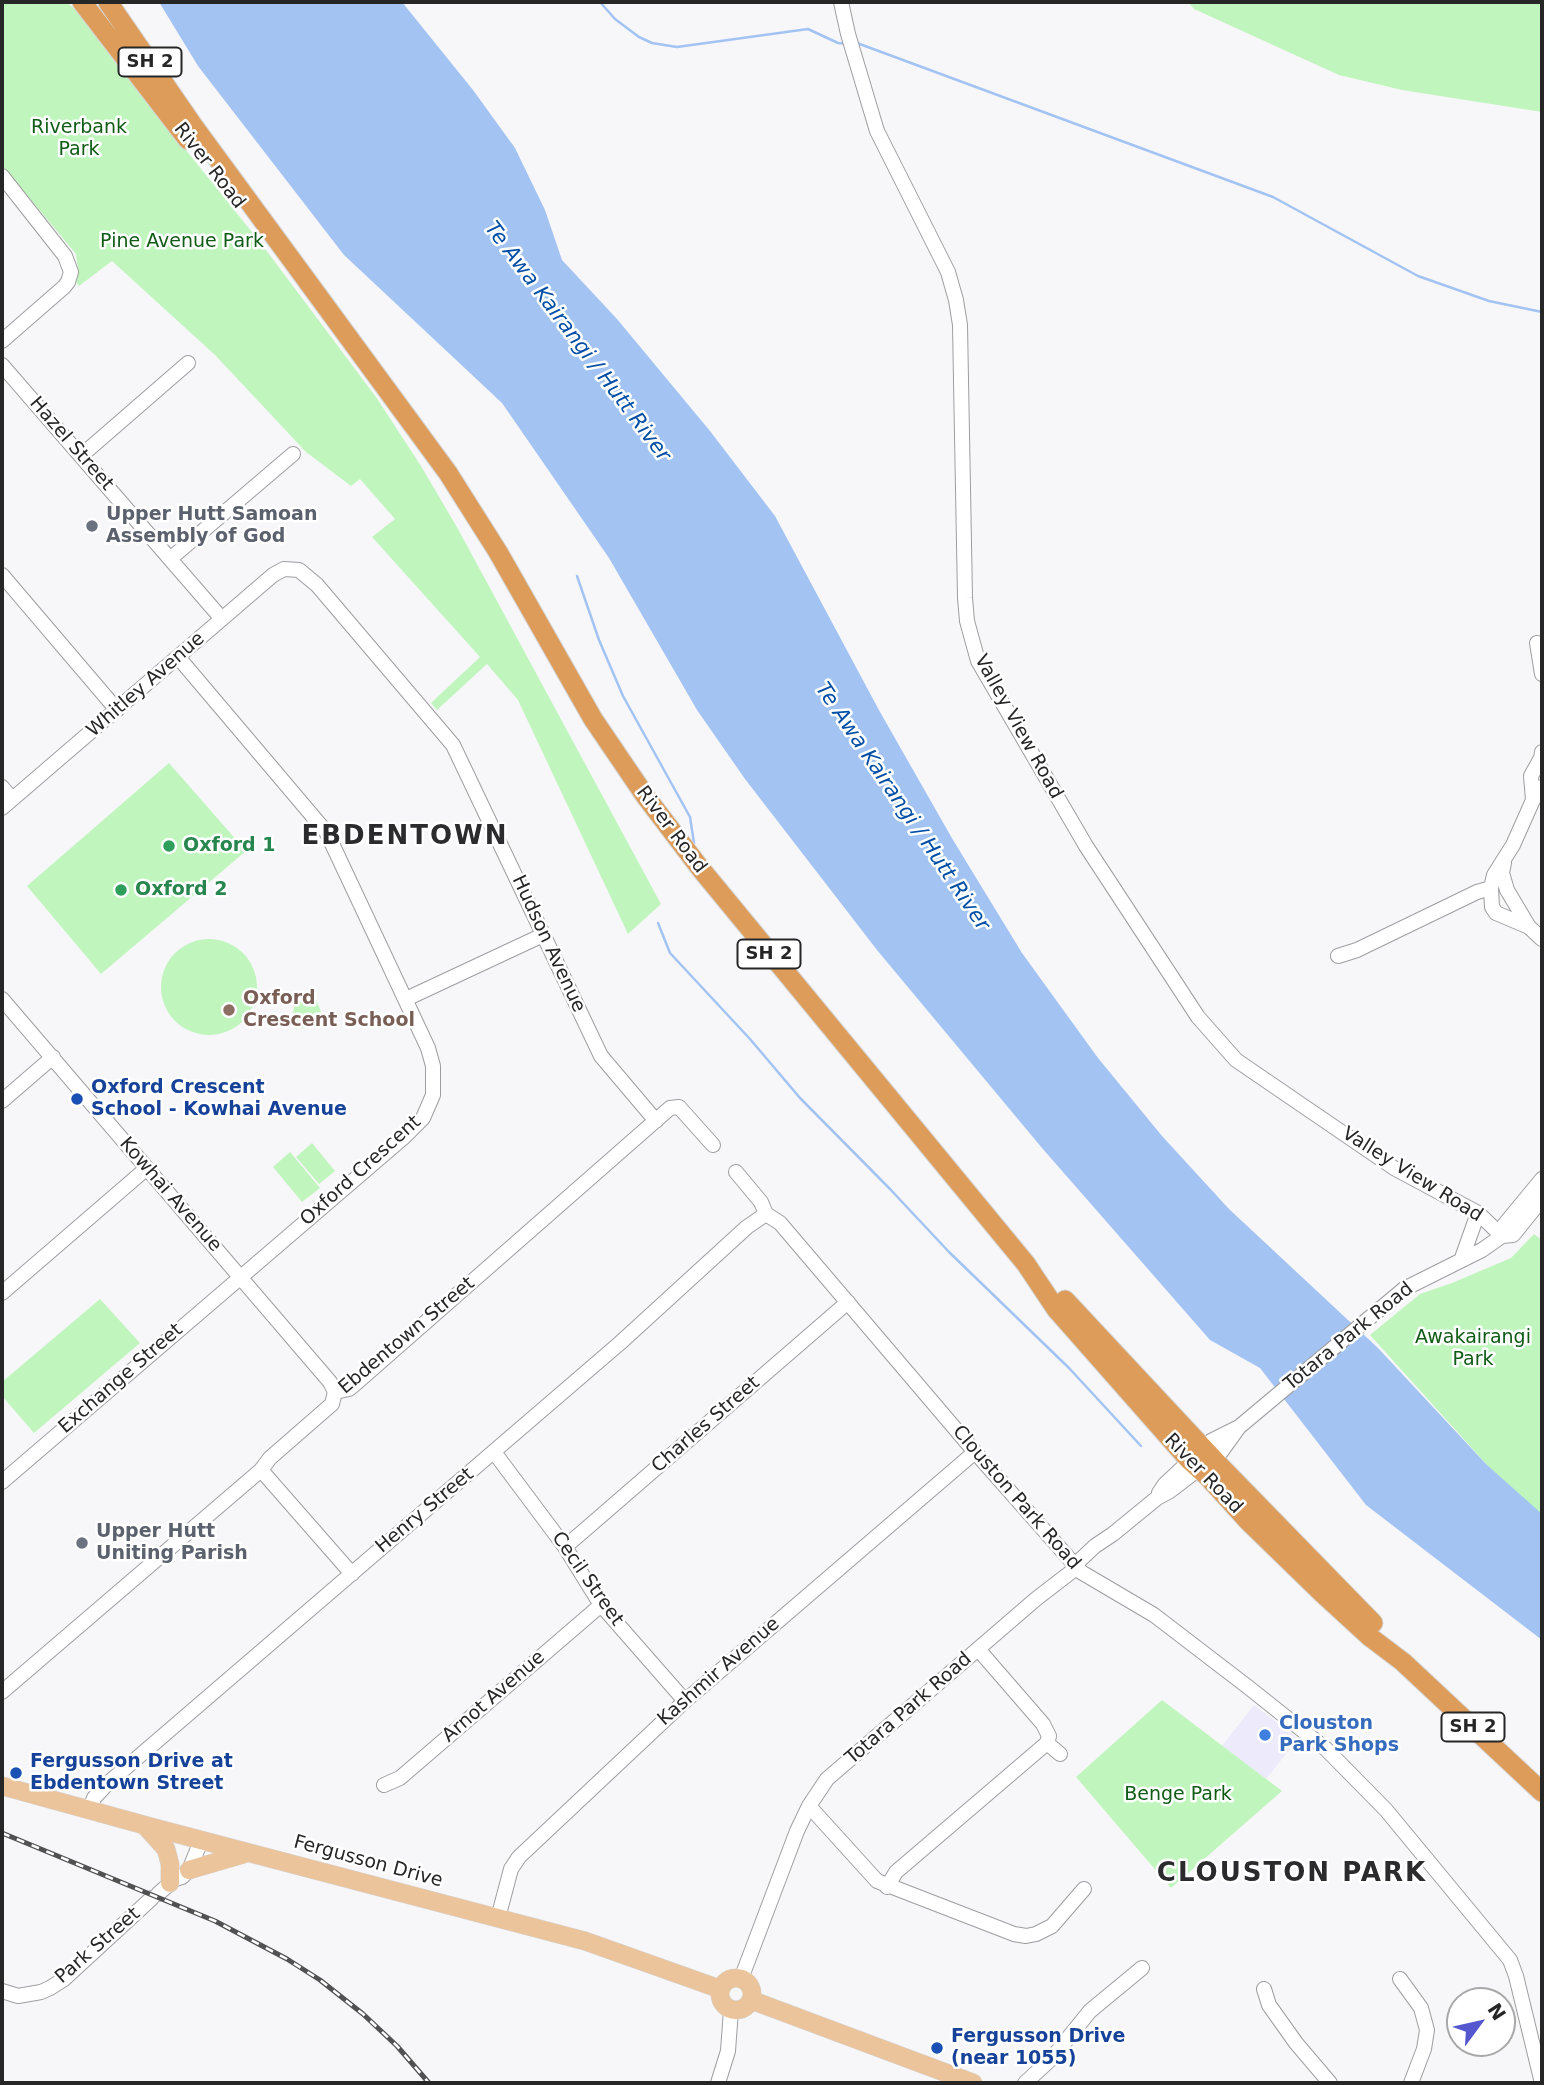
<!DOCTYPE html>
<html>
<head>
<meta charset="utf-8">
<style>
	body { margin:0 }
	#map { position:relative; width:1544px; height:2085px; overflow:hidden; background:#f7f6f9; font-family:"DejaVu Sans",sans-serif }
	canvas { display:block }
	.frame { position:absolute; inset:0; border:4px solid #272627; pointer-events:none }
	.north { position:absolute; left:1446px; top:1987px; width:70px; height:70px; box-sizing:border-box; background:#fff; border:2px solid #a9a8a9; border-radius:50%; rotate:57deg; font-size:19px; font-weight:700; line-height:28px; text-align:center; color:#272627 }
	.north::after { content:''; display:block; margin:auto; width:24px; height:32px; background:#5557cf; clip-path:polygon(50% 0,100% 100%,50% 72%,0 100%) }
</style>
</head>
<body>
<div id="map">
<canvas width="1544" height="2085"></canvas>
<div class="frame"></div>
<div class="north">N</div>
</div>
<script>
const g = document.querySelector('canvas').getContext('2d');
g.lineJoin = 'round';
function paint(path, color) { g.fillStyle = color; g.fill(path, 'evenodd'); }
const shape = rows => new Path2D(rows.map(r => 'M' + r).join(''));
function trace(path, color, width, dash) { g.strokeStyle = color; g.lineWidth = width; g.lineCap = dash ? 'butt' : 'round'; g.setLineDash(dash || []); g.stroke(path); }
function label(font, color, halo, rows, align = 'center') {
  g.font = font + ' "DejaVu Sans",sans-serif'; g.lineWidth = 5; g.setLineDash([]); g.textBaseline = 'middle'; g.strokeStyle = halo; g.fillStyle = color; for (const [text, x, y, turn = 0] of rows) {
    g.save(); g.translate(x, y); g.rotate((+turn || 0) * Math.PI / 180); g.textAlign = isNaN(turn) ? turn : align; if (halo) g.strokeText(text, 0, 0); g.fillText(text, 0, 0); g.restore();
  }
}
const commercial = shape([
	[1254,1705,1298,1739,1266,1779,1222,1746]
]);
const green = shape([
	[2,2,66,2,75,9,114,61,260,242,376,397,421,466,458,529,661,904,628,934,518,700,487,664,437,710,431,703,480,657,372,537,395,519,360,479,351,486,306,452,215,355,112,261,79,286,75,281,78,271,76,254,2,165],
	[1188,2,1542,2,1542,112,1402,90,1339,75,1194,9],
	[169,763,246,851,101,974,27,886],
	'161 987a48 48 0 1 1 96 0a48 48 0 1 1-96 0Z',
	[316,999,321,1012,320,1015,310,1021,307,1027,296,1029,292,1026,294,1004,302,1000],
	[312,1143,335,1171,319,1184,296,1157],
	[290,1152,320,1188,302,1202,273,1167],
	[1534,1234,1542,1240,1542,1526,1370,1335,1420,1294,1452,1283,1511,1258],
	[100,1299,140,1343,34,1433,2,1396,2,1382],
	[1162,1700,1282,1791,1171,1888,1076,1777]
]);
const water = shape([
	[159,2,402,2,473,90,515,148,545,210,562,260,617,319,710,431,775,516,880,712,953,840,1022,953,1098,1058,1162,1136,1229,1209,1378,1348,1486,1464,1542,1514,1542,1640,1366,1505,1260,1368,1210,1340,1042,1148,877,950,745,779,697,710,609,558,502,403,344,255,198,66]
]);
const stream = shape([
	[600,2,615,19,639,37,652,43,677,47,808,29,838,43,847,44],
	[857,43,1273,197,1418,276,1489,301,1542,312],
	[577,576,599,640,623,696,690,817,694,843],
	[658,923,670,953,750,1039,800,1098,890,1189,949,1252,1069,1368,1141,1446]
]);
const minor = shape([
	[841,2,848,34,877,131,948,272,956,300,960,325,965,598,967,621,978,661,1086,846,1198,1017,1236,1060,1394,1168,1478,1213,1502,1236],
	[2,176,65,256,71,272,68,282,64,287,2,341],
	[2,365,222,619],
	[82,455,188,363],
	[170,559,293,454],
	[2,575,117,710],
	[1537,643,1542,674],
	[2,787,12,799],
	[1533,800,1531,776,1541,758,1542,752],
	[2,808,273,575,284,569,299,570,317,585,453,745,601,1056,656,1121],
	[1504,863,1502,873,1507,890,1529,927,1542,939],
	[1529,927,1496,913,1492,907,1491,888,1494,875,1513,845,1533,800,1542,787],
	[1338,956,1357,950,1477,892,1491,888],
	[2,999,330,1382,335,1392],
	[406,999,543,935],
	[2,1101,53,1057],
	[736,1172,761,1202,766,1214,780,1223,975,1452,1081,1572,1154,1615,1248,1687,1326,1749,1386,1810,1510,1960,1516,1976,1542,2083],
	[1502,1236,1504,1225,1542,1179],
	[1462,1258,1478,1213],
	[2,1293,147,1168],
	[335,1392,349,1389,354,1385,670,1108,679,1107,713,1145],
	[494,1452,565,1547,601,1605,685,1701],
	[261,1470,352,1574],
	[2,1482,403,1138,423,1118,433,1095,433,1066,428,1048,327,833,178,657],
	[1159,1493,1165,1484,1211,1441,1239,1427,1404,1289,1482,1250,1502,1236,1513,1235,1542,1199],
	[565,1547,848,1302],
	[978,1649,1043,1724,1049,1736,1047,1743,1060,1754],
	[2,1692,261,1470,270,1458,332,1404,335,1392],
	[384,1785,400,1778,601,1605],
	[809,1806,877,1881,1014,1934,1026,1936,1036,1934,1052,1926,1084,1889],
	[89,1811,94,1798,108,1783,620,1343,747,1227,766,1214],
	[887,1887,896,1872,1047,1743],
	[158,1894,175,1879,182,1877,189,1870,201,1841],
	[498,1918,511,1869,519,1857,685,1701,975,1452],
	[741,1979,797,1831,809,1806,827,1779,1036,1599,1071,1572,1079,1561,1095,1546,1113,1534,1157,1498,1170,1491,1221,1452,1239,1427],
	[1400,1979,1421,2008,1427,2030,1424,2049,1411,2083],
	[1264,1989,1269,2005,1296,2043,1330,2083],
	[2,1991,18,1996,41,1992,50,1988,64,1979,152,1898],
	[718,2083,728,2051,731,2010],
	[1025,2083,1052,2058,1090,2011,1142,1968]
]);
const major = shape([
	[2,1786,155,1828,585,1941,720,1989],
	[145,1826,166,1849,170,1864,170,1883],
	[189,1870,244,1854],
	'720 1994a16 16 0 1 1 32 0a16 16 0 1 1-32 0Z',
	[751,2000,973,2083]
]);
const highway = shape([
	[82,2,188,140],
	[108,2,192,124,448,473,498,552,593,719,646,797,700,868,1026,1264,1056,1309,1189,1460,1208,1477,1249,1522,1322,1593,1370,1637,1403,1662,1542,1792],
	[1065,1300,1220,1466,1373,1623]
]);
const rail = shape([
	[2,1833,215,1921,287,1959,320,1980,363,2014,397,2046,429,2083]
]);
const markers = [
	[92,526,7,"#6b7280"],
	[169,846,7,"#2e9e5b"],
	[121,890,7,"#2e9e5b"],
	[229,1010,7,"#8d6e63"],
	[77,1099,7,"#1a4fb4"],
	[82,1543,7,"#6b7280"],
	[1265,1735,7,"#3f7fe0"],
	[16,1773,7,"#1a4fb4"],
	[937,2048,7,"#1a4fb4"]
];
const shields = [
	[150,62,63],
	[769,954,63],
	[1473,1727,63]
];
const shieldNames = [
	["SH 2",150,62],
	["SH 2",769,954],
	["SH 2",1473,1727]
];
const parkNames = [
	["Riverbank",79,128],
	["Park",79,150],
	["Pine Avenue Park",182,242],
	["Awakairangi",1473,1338],
	["Park",1473,1360],
	["Benge Park",1178,1795]
];
const streetNames = [
	["River Road",209,166,52],
	["Hazel Street",71,444,49],
	["Whitley Avenue",146,685,-41],
	["Valley View Road",1018,727,61],
	["River Road",671,830,53],
	["Hudson Avenue",548,944,65],
	["Oxford Crescent",361,1171,-42],
	["Valley View Road",1412,1175,32],
	["Kowhai Avenue",170,1195,49],
	["Ebdentown Street",407,1336,-40],
	["Totara Park Road",1349,1337,-39],
	["Exchange Street",121,1379,-41],
	["Charles Street",706,1425,-41],
	["River Road",1203,1474,46],
	["Clouston Park Road",1016,1498,49],
	["Henry Street",425,1511,-40],
	["Cecil Street",587,1579,55],
	["Kashmir Avenue",719,1672,-41],
	["Arnot Avenue",494,1697,-41],
	["Totara Park Road",909,1709,-41],
	["Fergusson Drive",368,1862,15],
	["Park Street",98,1946,-41]
];
const worshipNames = [
	["Upper Hutt Samoan",106,515],
	["Assembly of God",106,537],
	["Upper Hutt",96,1532],
	["Uniting Parish",96,1554]
];
const leisureNames = [
	["Oxford 1",183,846],
	["Oxford 2",135,890]
];
const educationNames = [
	["Oxford",243,999],
	["Crescent School",243,1021]
];
const transitNames = [
	["Oxford Crescent",91,1088],
	["School - Kowhai Avenue",91,1110],
	["Fergusson Drive at",30,1762],
	["Ebdentown Street",30,1784],
	["Fergusson Drive",951,2037],
	["(near 1055)",951,2059]
];
const shopNames = [
	["Clouston",1279,1724],
	["Park Shops",1279,1746]
];
const waterNames = [
	["Te Awa Kairangi / Hutt River",577,342,53],
	["Te Awa Kairangi / Hutt River",902,807,56]
];
const districtNames = [
	["EBDENTOWN",405,837],
	["CLOUSTON PARK",1292,1874]
];
paint(commercial, '#edeafb');
paint(green, '#c0f6be');
paint(water, '#a3c4f3');
trace(stream, '#a3c4f3', 2.5);
trace(minor, '#9f9da0', 16);
trace(major, '#d4d4d4', 19);
trace(highway, '#d4d4d4', 21);
trace(minor, '#fff', 14);
trace(major, '#ebc49b', 18);
trace(highway, '#dd9c59', 19);
trace(rail, '#525152', 5);
trace(rail, '#fff', 2.5, [8]);
for (const [x, y, r, color] of markers) { const dot = new Path2D(); dot.arc(x, y, r, 0, 2 * Math.PI); g.fillStyle = color; g.fill(dot); trace(dot, '#fff', 2.5); }
for (const [x, y, w] of shields) { const box = new Path2D(); box.roundRect(x - w / 2, y - 14.5, w, 29, 5); g.fillStyle = '#fff'; g.fill(box); trace(box, '#272627', 2); }
label('bold 18px', '#272627', null, shieldNames);
label('19px', '#105c16', '#fff', parkNames);
label('19px', '#272627', '#fff', streetNames);
label('bold 19px', '#5b616d', '#fff', worshipNames, 'left');
label('bold 19px', '#27864d', '#fff', leisureNames, 'left');
label('bold 19px', '#785e54', '#fff', educationNames, 'left');
label('bold 19px', '#164399', '#fff', transitNames, 'left');
label('bold 19px', '#366cbe', '#fff', shopNames, 'left');
label('italic 21px', '#014ea6', '#fff', waterNames);
g.letterSpacing = '2px';
label('bold 26px', '#2b2a2d', '#fff', districtNames);
g.letterSpacing = '0px';
</script>
</body>
</html>
